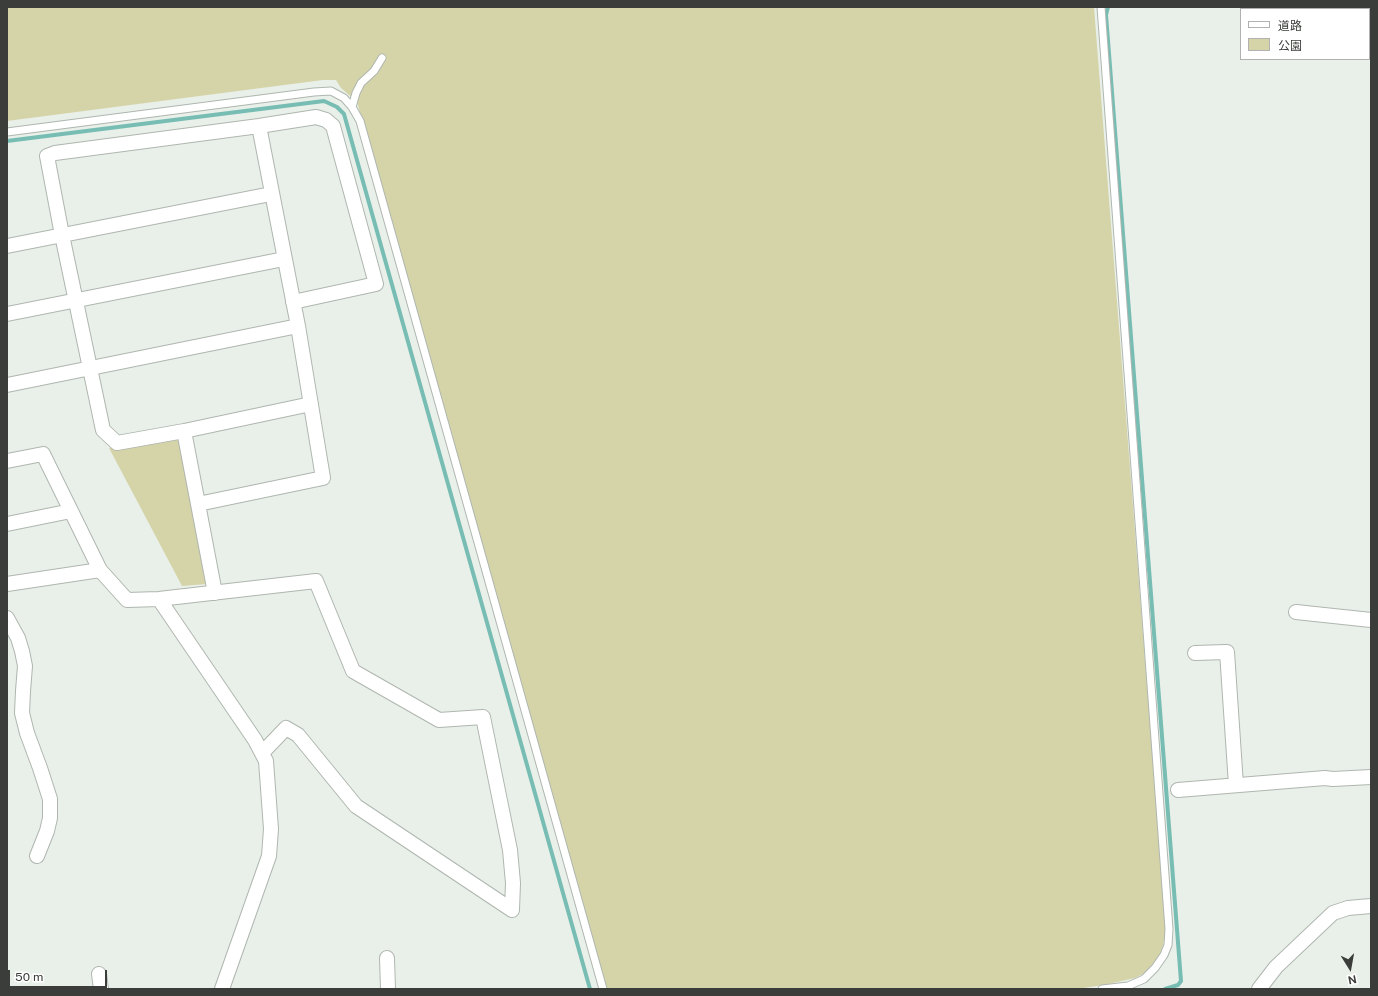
<!DOCTYPE html>
<html>
<head>
<meta charset="utf-8">
<style>
	body { margin:0 }
	#map { position:relative; width:1378px; height:996px; overflow:hidden; background:#e9f0e9; font-family:"Public Sans","Noto Sans JP",sans-serif }
	canvas { display:block }
	.frame { position:absolute; inset:0; border:8px solid #3a3d3a; pointer-events:none }
	.legend { position:absolute; left:1240px; top:8px; width:130px; height:52px; box-sizing:border-box; background:#fff; border:1px solid #b0b1b0; margin:0; padding:5px 7px; list-style:none; font-size:12px; color:#3a3d3a }
	.legend li { display:flex; align-items:center; gap:8px; height:20px }
	.legend b { width:20px; border:1px solid #b0b1b0 }
	.north { position:absolute; left:1330px; top:948px; width:40px; height:40px; -webkit-text-stroke:3px #fff; paint-order:stroke; rotate:169deg; font-size:11px; font-weight:700; line-height:16px; text-align:center; color:#3a3d3a }
	.north::after { content:''; display:block; margin:auto; width:14px; height:18px; background:#3a3d3a; clip-path:polygon(50% 0,100% 100%,50% 72%,0 100%) }
	.scale { position:absolute; left:8px; top:970px; width:99px; height:18px; box-sizing:border-box; border:2px solid #3a3d3a; border-top:0; padding-left:5px; font-size:12px; line-height:14px; white-space:nowrap; color:#3a3d3a; -webkit-text-stroke:3px #fff; paint-order:stroke }
</style>
</head>
<body>
<div id="map">
<canvas width="1378" height="996"></canvas>
<div class="frame"></div>
<ul class="legend">
<li><b style="height:5px;background:#fff"></b>道路</li>
<li><b style="height:11px;background:#d5d4a9"></b>公園</li>
</ul>
<div class="north">N</div>
<div class="scale">50 m</div>
</div>
<script>
const g = document.querySelector('canvas').getContext('2d');
g.lineJoin = 'round';
function paint(path, color) { g.fillStyle = color; g.fill(path, 'evenodd'); }
const shape = rows => new Path2D(rows.map(r => 'M' + r).join(''));
function trace(path, color, width, dash) { g.strokeStyle = color; g.lineWidth = width; g.lineCap = dash ? 'butt' : 'round'; g.setLineDash(dash || []); g.stroke(path); }
const green = shape([
	[7,7,1094,7,1166,929,1163,945,1159,956,1152,965,1145,973,1135,978,1104,985,1076,989,607,989,357,102,341,88,336,80,323,80,7,121],
	[179,437,207,584,182,586,109,448]
]);
const stream = shape([
	[1108,7,1106,15,1181,981,1178,985,1165,989],
	[7,141,324,101,337,107,344,114,590,989]
]);
const lane = shape([
	[1101,7,1169,929,1168,945,1164,955,1155,968,1144,979,1128,986,1102,989],
	[352,107,356,93,361,83,374,71,382,58],
	[7,132,314,92,331,91,344,98,352,107,360,121,603,989]
]);
const street = shape([
	[7,246,271,194],
	[293,302,376,284,333,126,326,120,316,117,259,126,55,153,47,156,62,235,103,430,117,443,184,431,311,404],
	[7,314,284,259],
	[7,385,298,326],
	[184,431,198,504],
	[7,461,43,454,100,570,127,600,159,599,316,581,353,671,439,720,483,717,510,850,513,883,512,910],
	[7,524,71,511],
	[7,584,100,570],
	[215,593,198,504,323,478,298,326,259,126],
	[159,599,255,740,266,761,271,829,269,856,222,989],
	[1296,612,1371,620],
	[7,618,18,638,22,651,25,666,23,691,22,713,27,733,40,768,50,799,50,818,47,831,37,856],
	[1195,653,1227,652,1236,785],
	[262,753,286,728,298,735,356,806,512,910],
	[1178,790,1325,778,1333,779,1371,777],
	[387,958,388,989],
	[99,974,101,989],
	[1259,989,1276,967,1333,913,1348,908,1371,906]
]);
paint(green, '#d5d4a9');
trace(stream, '#78bdb3', 4);
trace(lane, '#afb6af', 9);
trace(street, '#afb6af', 16);
trace(lane, '#fff', 7);
trace(street, '#fff', 14);
</script>
</body>
</html>
